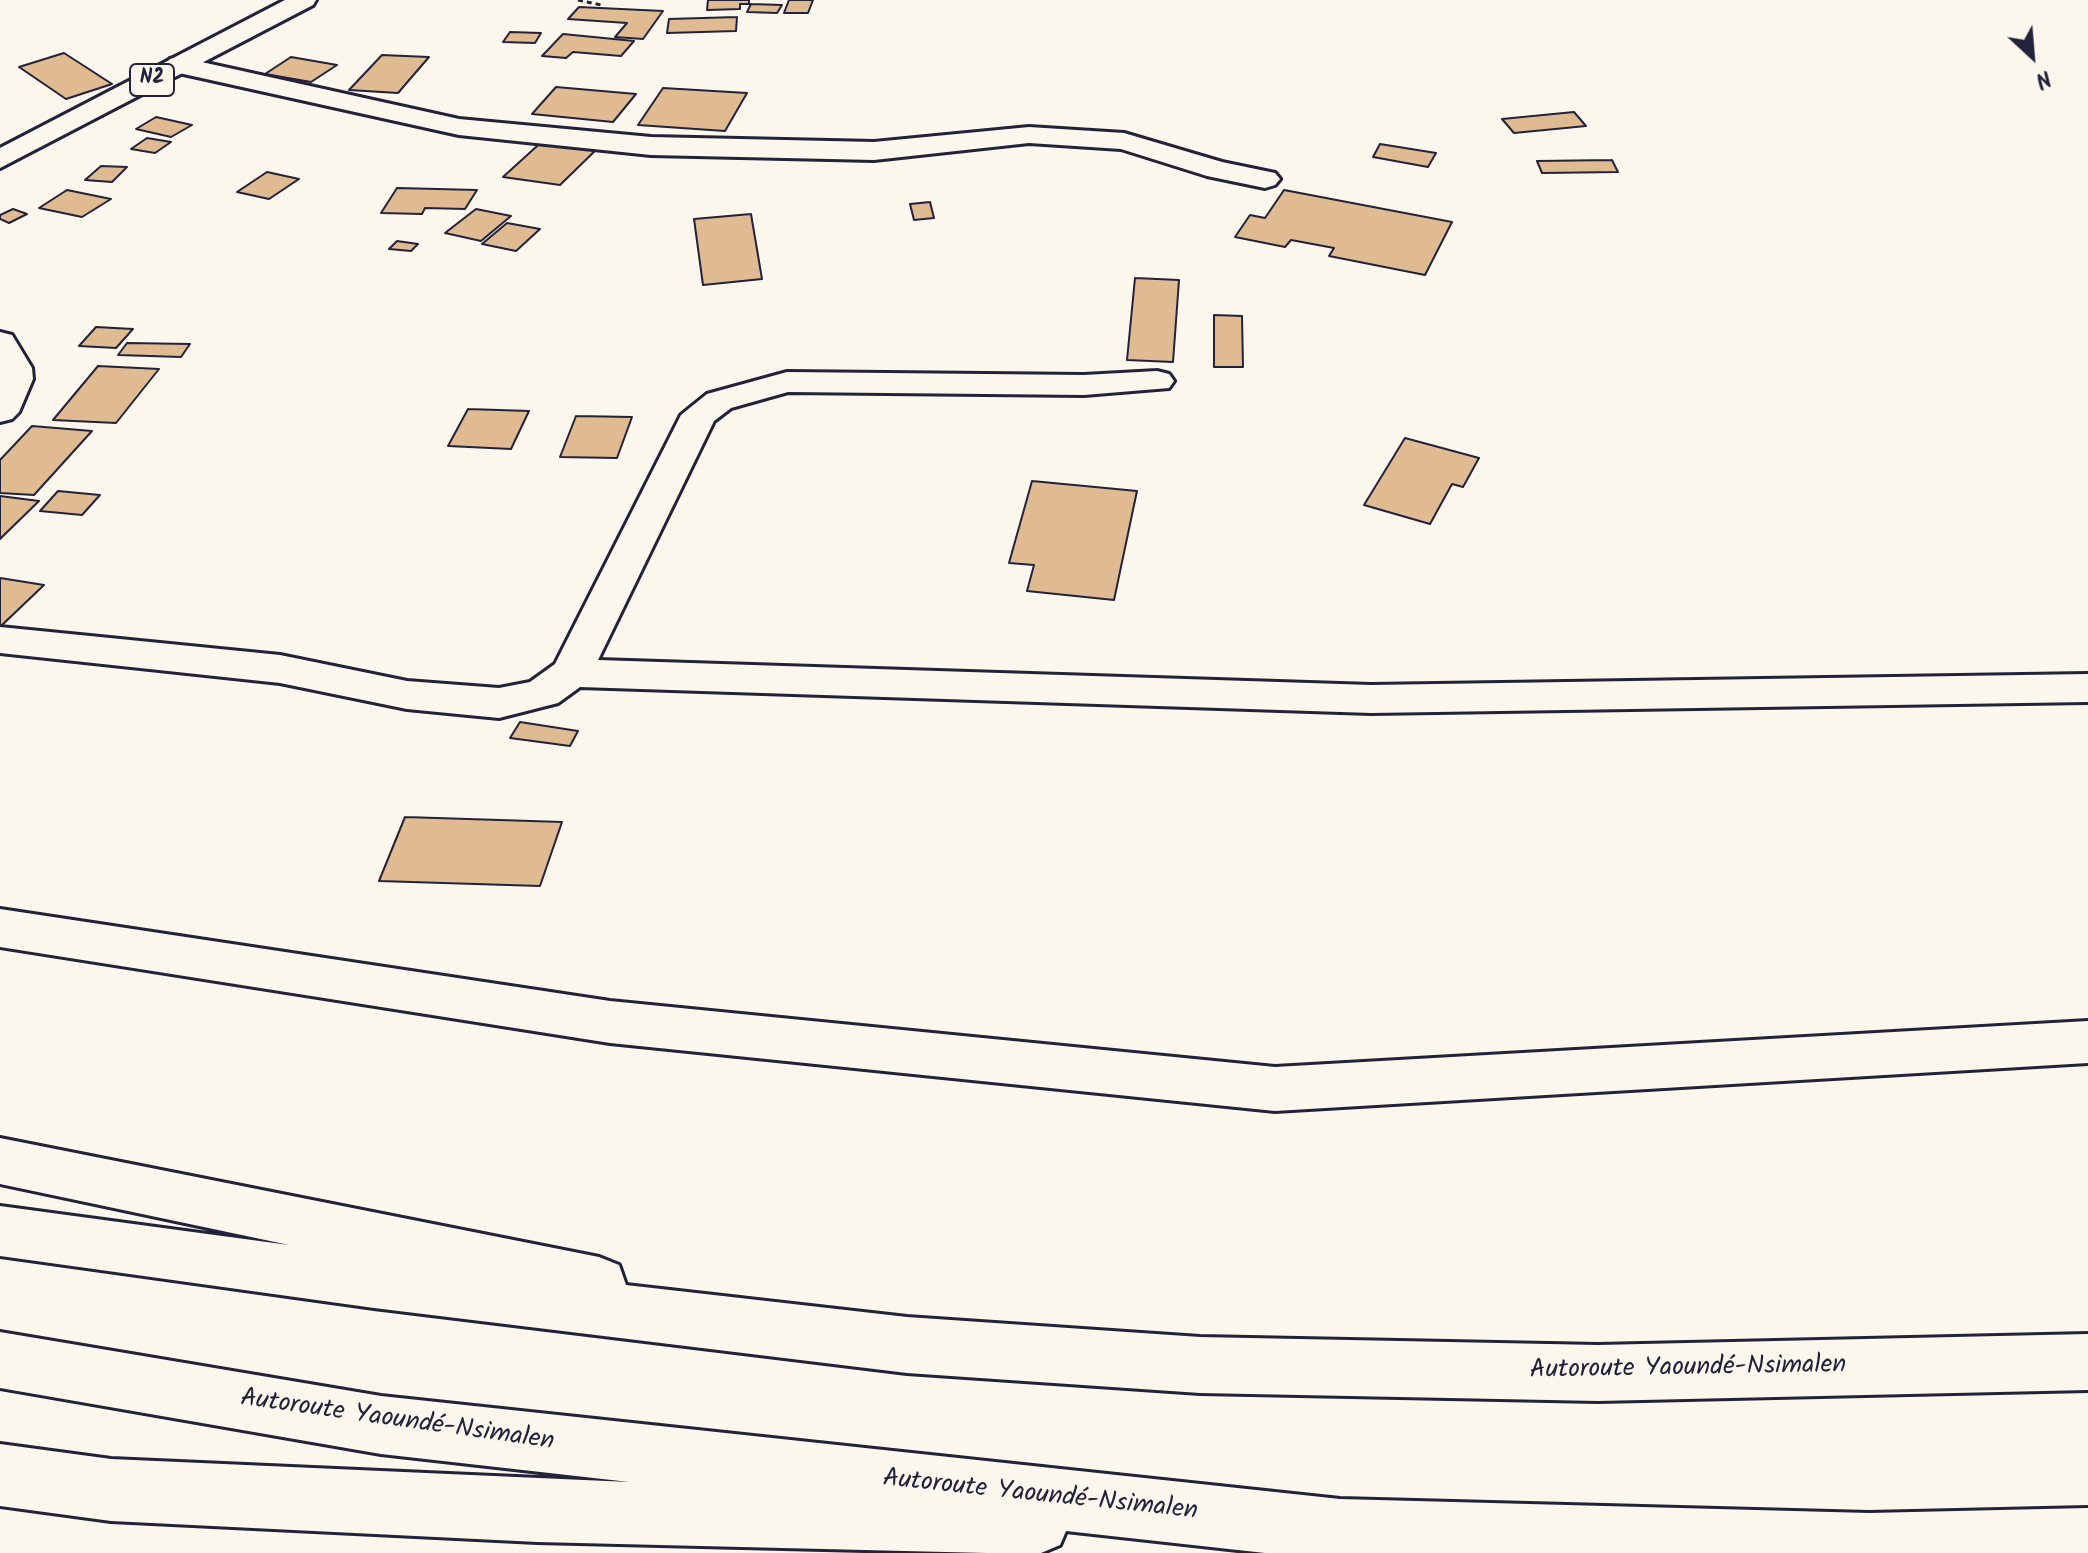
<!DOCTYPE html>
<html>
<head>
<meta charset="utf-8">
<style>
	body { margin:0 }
	#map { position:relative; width:2088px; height:1553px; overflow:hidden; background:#fbf7ec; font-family:Kalam,sans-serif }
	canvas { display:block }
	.north { position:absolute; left:1992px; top:16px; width:80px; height:80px; -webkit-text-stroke:6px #fbf7ec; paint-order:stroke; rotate:154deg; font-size:22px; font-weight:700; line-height:32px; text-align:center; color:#22223b }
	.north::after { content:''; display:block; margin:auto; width:28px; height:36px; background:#22223b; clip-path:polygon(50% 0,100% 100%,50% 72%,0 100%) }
</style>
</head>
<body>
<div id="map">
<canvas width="2088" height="1553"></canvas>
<div class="north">N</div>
</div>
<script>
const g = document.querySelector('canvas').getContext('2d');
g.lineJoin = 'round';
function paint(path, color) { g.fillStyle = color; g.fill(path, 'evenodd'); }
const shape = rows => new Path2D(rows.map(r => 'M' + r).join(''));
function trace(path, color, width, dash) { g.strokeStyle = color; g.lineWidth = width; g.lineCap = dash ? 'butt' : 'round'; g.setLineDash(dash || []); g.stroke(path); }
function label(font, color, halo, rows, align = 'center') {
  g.font = font + ' Kalam,sans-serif'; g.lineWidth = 8; g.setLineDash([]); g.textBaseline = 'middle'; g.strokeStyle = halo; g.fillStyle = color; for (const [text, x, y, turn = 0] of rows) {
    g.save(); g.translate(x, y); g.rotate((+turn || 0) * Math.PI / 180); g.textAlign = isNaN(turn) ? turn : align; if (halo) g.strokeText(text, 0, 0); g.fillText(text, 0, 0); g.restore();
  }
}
const building = shape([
	[708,0,749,0,749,4,740,4,740,9,707,10,708,0],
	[789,0,813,0,808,13,784,13,789,0],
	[751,4,782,5,777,13,747,12,751,4],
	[579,7,663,11,643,39,615,37,627,23,568,19,579,7],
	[737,17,736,31,667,33,669,19,737,17],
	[510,32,541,33,535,43,503,42,510,32],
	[563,34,634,41,621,56,573,52,566,58,542,56,563,34],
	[64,53,112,84,66,99,19,67,64,53],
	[382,55,429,57,398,93,349,90,382,55],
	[291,57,337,65,311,82,265,74,291,57],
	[556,87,636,94,613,122,532,114,556,87],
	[663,88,747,93,725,131,638,125,663,88],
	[1574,112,1586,126,1514,133,1502,119,1574,112],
	[156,117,192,125,171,137,136,129,156,117],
	[547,137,601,145,560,185,503,177,547,137],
	[147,138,171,142,155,153,131,149,147,138],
	[1380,144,1436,153,1428,167,1373,157,1380,144],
	[1612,160,1618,172,1542,173,1537,161,1612,160],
	[101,166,127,167,112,182,85,180,101,166],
	[267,172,299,179,269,199,237,192,267,172],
	[397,188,477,190,465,209,425,208,422,214,381,213,397,188],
	[67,190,111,199,82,217,39,208,67,190],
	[1284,190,1452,222,1425,275,1329,256,1334,248,1291,240,1285,247,1235,237,1250,215,1265,218,1284,190],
	[930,202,934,218,914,220,910,204,930,202],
	[13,209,27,214,9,223,0,219,0,215,13,209],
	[476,209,511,216,481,241,445,233,476,209],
	[751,214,762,279,703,285,694,219,751,214],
	[507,223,540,229,516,251,482,244,507,223],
	[397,241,418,244,411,251,389,249,397,241],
	[1135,278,1179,280,1173,362,1127,360,1135,278],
	[1214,315,1242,316,1243,367,1214,367,1214,315],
	[96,327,133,329,116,348,79,346,96,327],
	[127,343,190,344,181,357,118,355,127,343],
	[98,366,159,369,116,423,53,420,98,366],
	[468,409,529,411,511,449,448,446,468,409],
	[576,416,632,417,617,458,560,457,576,416],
	[32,426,92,431,34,495,0,493,0,460,32,426],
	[1405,438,1479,458,1463,487,1452,484,1430,524,1364,505,1405,438],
	[1032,481,1137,491,1114,600,1027,591,1034,565,1009,563,1032,481],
	[58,491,100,495,82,515,40,511,58,491],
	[0,496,39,501,0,539,0,496],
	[0,578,44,585,0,627,0,578],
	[520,722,578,731,570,746,510,738,520,722],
	[405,817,562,822,540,886,379,881,405,817]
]);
const path = shape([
	[578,0,601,5]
]);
const minor = shape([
	[179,57,459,119,651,137,874,142,1029,127,1124,133,1222,162,1275,173,1280,179,1275,185,1265,188,1207,176,1121,149,1029,143,874,160,651,155,459,135,170,71,166,65,170,59,179,57],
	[0,332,12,335,32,368,33,379,19,412,12,419,0,422,0,332],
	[1157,371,1169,374,1174,381,1169,388,1084,395,788,392,731,408,714,421,598,660,1371,685,2088,674,2088,702,1371,713,580,687,558,703,499,718,407,709,280,683,0,653,0,627,280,655,407,681,499,688,530,682,555,664,681,415,707,394,787,372,1084,375,1157,371],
	[0,909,610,1001,1275,1067,2088,1021,2088,1063,1275,1111,610,1043,0,947,0,909]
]);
const highway = shape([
	[285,0,316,0,313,5,0,168,0,148,285,0],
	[0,1138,599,1257,619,1265,626,1285,907,1317,1200,1337,1598,1345,2088,1334,2088,1390,1598,1401,1200,1393,907,1373,374,1308,0,1256,0,1206,289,1245,0,1184,0,1138],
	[0,1332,381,1396,1340,1499,1869,1513,2088,1508,2088,1553,1265,1553,1066,1531,1060,1545,1041,1553,987,1553,537,1542,111,1521,0,1506,0,1444,111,1459,629,1482,381,1454,0,1388,0,1332]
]);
const shields = [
	[152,80,44]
];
const shieldNames = [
	["N2",152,80]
];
const nearStreetnames = [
	["Autoroute Yaoundé-Nsimalen",1688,1370,-1],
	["Autoroute Yaoundé-Nsimalen",397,1422,8],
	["Autoroute Yaoundé-Nsimalen",1040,1497,6]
];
paint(building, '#e0bb91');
trace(building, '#22223b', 2);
trace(minor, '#22223b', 6);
trace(highway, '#22223b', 6);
trace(path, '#22223b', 3, [5, 4]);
paint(minor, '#fbf7ec');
paint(highway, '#fbf7ec');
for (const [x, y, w] of shields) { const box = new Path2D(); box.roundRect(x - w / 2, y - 16, w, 32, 6); g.fillStyle = '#fbf7ec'; g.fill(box); trace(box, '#22223b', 2); }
label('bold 20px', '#22223b', null, shieldNames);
label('26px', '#22223b', '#fbf7ec', nearStreetnames);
</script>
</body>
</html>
